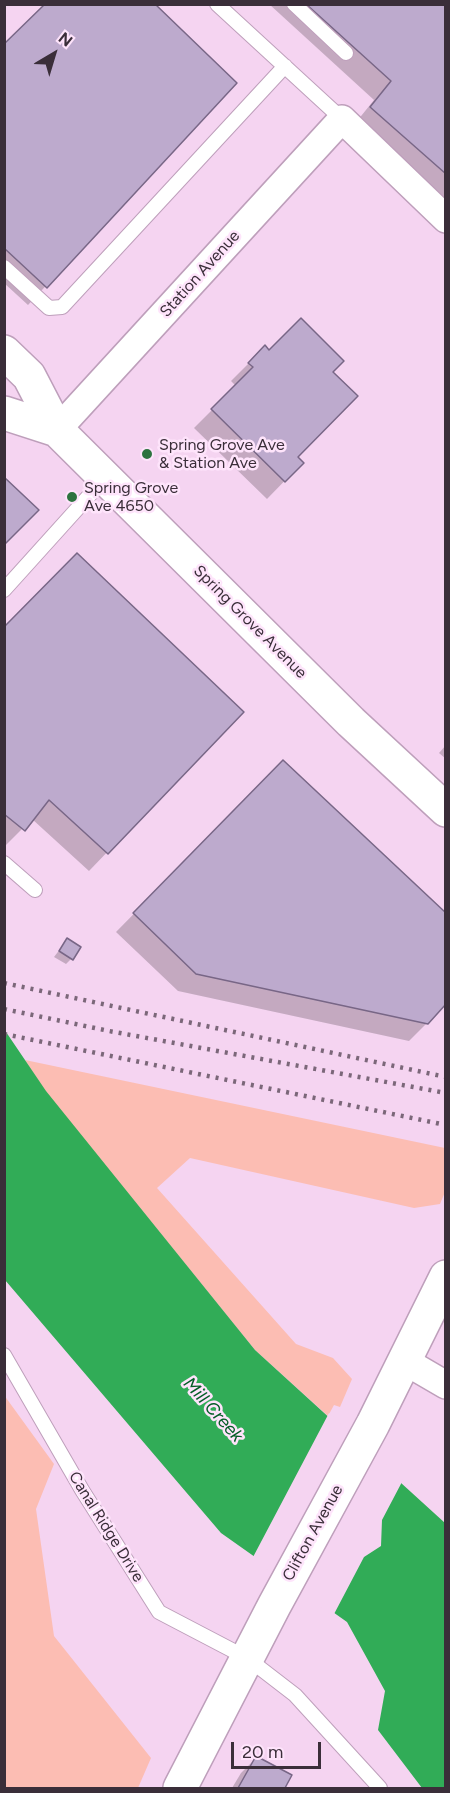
<!DOCTYPE html>
<html>
<head>
<meta charset="utf-8">
<style>
	body { margin:0 }
	#map { position:relative; width:450px; height:1793px; overflow:hidden; background:#f5d4f1; font-family:Figtree,sans-serif }
	canvas { display:block }
	.frame { position:absolute; inset:0; border:6px solid #3a2e39; pointer-events:none }
	.north { position:absolute; left:24px; top:24px; width:60px; height:60px; -webkit-text-stroke:4px #fee4fb; paint-order:stroke; rotate:38deg; font-size:16px; font-weight:700; line-height:24px; text-align:center; color:#3a2e39 }
	.north::after { content:''; display:block; margin:auto; width:21px; height:27px; background:#3a2e39; clip-path:polygon(50% 0,100% 100%,50% 72%,0 100%) }
	.scale { position:absolute; left:231px; top:1742px; width:90px; height:27px; box-sizing:border-box; border:3px solid #3a2e39; border-top:0; padding-left:8px; font-size:18px; line-height:21px; white-space:nowrap; color:#3a2e39; -webkit-text-stroke:4px #fee4fb; paint-order:stroke }
</style>
</head>
<body>
<div id="map">
<canvas width="450" height="1793"></canvas>
<div class="frame"></div>
<div class="north">N</div>
<div class="scale">20 m</div>
</div>
<script>
const g = document.querySelector('canvas').getContext('2d');
g.lineJoin = 'round';
function paint(path, color) { g.fillStyle = color; g.fill(path, 'evenodd'); }
const shape = rows => new Path2D(rows.map(r => 'M' + r).join(''));
function trace(path, color, width, dash) { g.strokeStyle = color; g.lineWidth = width; g.lineCap = dash ? 'butt' : 'round'; g.setLineDash(dash || []); g.stroke(path); }
function label(font, color, halo, rows, align = 'center') {
  g.font = font + ' Figtree,sans-serif'; g.lineWidth = 5; g.setLineDash([]); g.textBaseline = 'middle'; g.strokeStyle = halo; g.fillStyle = color; for (const [text, x, y, turn = 0] of rows) {
    g.save(); g.translate(x, y); g.rotate((+turn || 0) * Math.PI / 180); g.textAlign = isNaN(turn) ? turn : align; if (halo) g.strokeText(text, 0, 0); g.fillText(text, 0, 0); g.restore();
  }
}
const green = shape([
	[25,1060,445,1148,445,1192,440,1204,414,1208,190,1158,157,1188,296,1344,333,1358,352,1379,340,1407,334,1405,328,1416,255,1350,45,1091],
	[4,1395,54,1464,36,1509,54,1636,151,1758,138,1788,5,1788]
]);
const water = shape([
	[4,1029,46,1091,255,1350,445,1523,445,1788,422,1788,378,1730,385,1691,347,1622,221,1533,5,1280]
]);
const pier = shape([
	[329,1413,403,1480,382,1520,381,1546,364,1557,333,1616,252,1559]
]);
const shadow = shape([
	[269,4,446,4,446,208,353,126,374,100],
	[4,46,235,83,28,305,4,283],
	[265,347,269,352,331,372,296,457,302,463,267,499,194,428,236,386,231,381],
	[4,628,242,712,89,871,32,819,4,847],
	[446,745,446,759,439,753],
	[283,762,427,1023,409,1041,178,991,116,932],
	[67,940,71,959,66,964,54,957],
	[256,1758,290,1776,283,1788,232,1788,241,1773]
]);
const building = shape([
	[45,4,155,4,237,83,47,288,4,248,4,44,45,4],
	[306,4,446,4,446,174,370,107,391,81,306,4],
	[301,318,344,361,333,372,358,396,298,457,304,463,285,482,211,409,253,367,248,363,265,345,269,350,301,318],
	[4,477,39,510,4,545,4,477],
	[77,553,244,712,108,854,49,800,25,831,4,814,4,627,77,553],
	[283,760,446,913,446,1004,428,1024,196,974,133,913,283,760],
	[67,938,81,947,73,960,59,951,67,938],
	[256,1756,292,1775,285,1788,238,1788,256,1756]
]);
const lane = shape([
	[217,4,342,119],
	[294,4,346,53],
	[4,267,49,308,62,307,285,66],
	[4,590,105,478],
	[4,863,35,890],
	[4,1355,82,1490,159,1612,247,1658,295,1695,380,1788]
]);
const street = shape([
	[57,430,342,119,446,219],
	[403,1360,446,1385]
]);
const secondary = shape([
	[4,352,29,376,57,430,351,722,446,810],
	[4,413,57,430],
	[180,1788,274,1606,373,1424,446,1277]
]);
const rail = shape([
	[4,983,446,1077],
	[4,1009,109,1031,446,1093],
	[4,1034,446,1125]
]);
const markers = [
	[147,454,6,"#2d733f"],
	[72,497,6,"#2d733f"]
];
const streetNames = [
	["Station Avenue",200,274,-48],
	["Spring Grove Avenue",250,622,45],
	["Canal Ridge Drive",106,1527,58],
	["Clifton Avenue",313,1533,-61]
];
const poiNames = [
	["Spring Grove Ave",159,445],
	["& Station Ave",159,463],
	["Spring Grove",84,488],
	["Ave 4650",84,506]
];
const waterNames = [
	["Mill Creek",213,1410,48]
];
paint(green, '#fcbdb3');
paint(water, '#31ac57');
paint(pier, '#f5d4f1');
paint(shadow, '#0003');
paint(building, '#bdaacd');
trace(building, '#786686', 1.5);
trace(lane, '#be9fbb', 16);
trace(street, '#be9fbb', 30);
trace(secondary, '#be9fbb', 36);
trace(lane, '#fff', 14);
trace(street, '#fff', 27);
trace(secondary, '#fff', 33);
trace(rail, '#7b6779', 4.5, [3, 6]);
for (const [x, y, r, color] of markers) { const dot = new Path2D(); dot.arc(x, y, r, 0, 2 * Math.PI); g.fillStyle = color; g.fill(dot); trace(dot, '#fee4fb', 2); }
label('16px', '#3a2e39', '#fee4fb', streetNames);
label('16px', '#3a2e39', '#fee4fb', poiNames, 'left');
label('italic 18px', '#045e27', '#fee4fb', waterNames);
</script>
</body>
</html>
